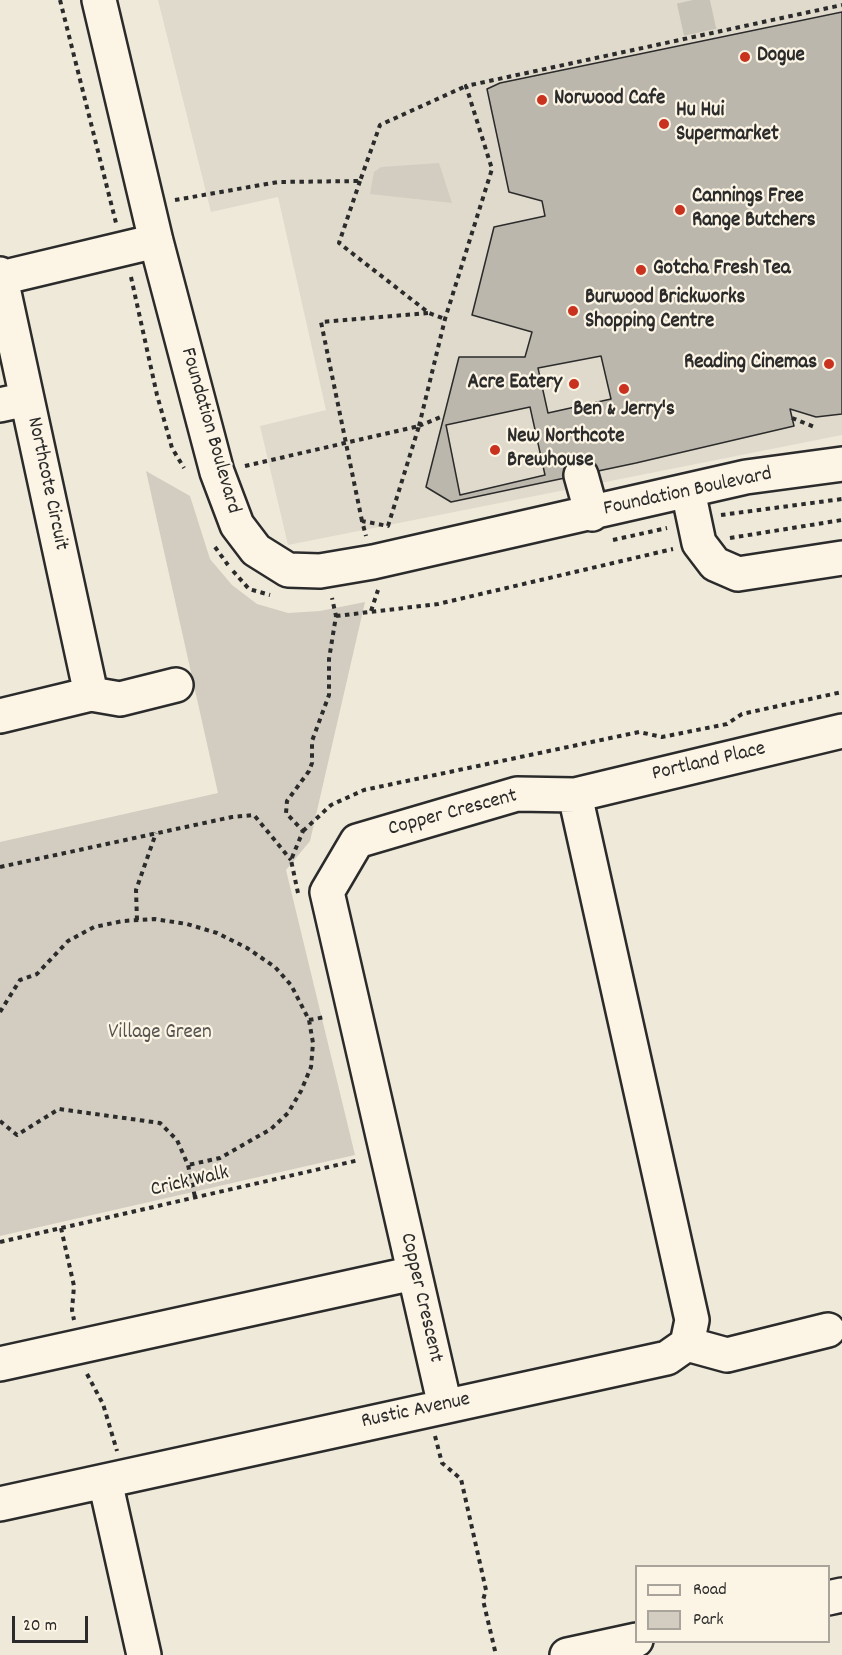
<!DOCTYPE html>
<html>
<head>
<meta charset="utf-8">
<style>
	body { margin:0 }
	#map { position:relative; width:842px; height:1655px; overflow:hidden; background:#efe9da; font-family:Dekko,sans-serif }
	canvas { display:block }
	.legend { position:absolute; left:635px; top:1565px; width:195px; height:78px; box-sizing:border-box; background:#fcf5e5; border:2px solid #a8a49b; margin:0; padding:8px 10px; list-style:none; font-size:18px; color:#2b2b2b }
	.legend li { display:flex; align-items:center; gap:12px; height:30px }
	.legend b { width:30px; border:2px solid #a8a49b }
	.scale { position:absolute; left:12px; top:1616px; width:76px; height:27px; box-sizing:border-box; border:3px solid #2b2b2b; border-top:0; padding-left:8px; font-size:18px; line-height:21px; white-space:nowrap; color:#2b2b2b; -webkit-text-stroke:4px #fcf5e5; paint-order:stroke }
</style>
</head>
<body>
<div id="map">
<canvas width="842" height="1655"></canvas>
<ul class="legend">
<li><b style="height:8px;background:#fcf5e5"></b>Road</li>
<li><b style="height:16px;background:#d2cdc0"></b>Park</li>
</ul>
<div class="scale">20 m</div>
</div>
<script>
const g = document.querySelector('canvas').getContext('2d');
g.lineJoin = 'round';
function paint(path, color) { g.fillStyle = color; g.fill(path, 'evenodd'); }
const shape = rows => new Path2D(rows.map(r => 'M' + r).join(''));
function trace(path, color, width, dash) { g.strokeStyle = color; g.lineWidth = width; g.lineCap = dash ? 'butt' : 'round'; g.setLineDash(dash || []); g.stroke(path); }
function label(font, color, halo, rows, align = 'center') {
  g.font = font + ' Dekko,sans-serif'; g.lineWidth = 4.5; g.setLineDash([]); g.textBaseline = 'middle'; g.strokeStyle = halo; g.fillStyle = color; for (const [text, x, y, turn = 0] of rows) {
    g.save(); g.translate(x, y); g.rotate((+turn || 0) * Math.PI / 180); g.textAlign = isNaN(turn) ? turn : align; if (halo) g.strokeText(text, 0, 0); g.fillText(text, 0, 0); g.restore();
  }
}
const built = shape([
	[158,0,842,0,842,435,288,545,260,426,326,410,278,197,211,212]
]);
const green = shape([
	[439,163,452,203,370,194,374,172,381,167],
	[146,471,190,496,210,559,232,585,257,604,288,613,320,611,365,602,310,841,286,870,355,1155,0,1236,0,842,218,793]
]);
const building = shape([
	[842,12,842,414,816,417,790,409,794,426,636,463,451,502,426,487,459,357,525,357,532,332,472,315,494,227,545,216,542,201,509,192,487,89,500,83,842,12],
	[601,356,611,399,548,413,538,368,601,356],
	[530,407,545,475,460,495,446,425,530,407]
]);
const minorTunnel = shape([
	[693,0,703,45]
]);
const path = shape([
	[60,0,116,223],
	[360,181,339,243,429,313,445,319],
	[175,200,278,182,360,181,380,125,466,86],
	[131,277,157,395,172,448,184,468],
	[792,418,817,428],
	[419,426,445,319,492,169,466,86,842,5],
	[419,426,443,416],
	[245,466,419,426,388,526,362,521,366,536],
	[721,515,842,499],
	[362,521,321,322,429,313],
	[730,538,842,520],
	[613,540,667,528],
	[215,547,228,565],
	[233,571,249,589,270,595],
	[371,611,378,590],
	[336,616,438,604,673,549],
	[303,831,331,805,364,790,639,732,662,737,727,724,742,714,842,692],
	[0,867,232,817,254,815,291,860],
	[298,893,291,860,303,831,286,813,287,801,309,771,312,763,312,741,329,695,329,659,336,616,332,598],
	[137,920,136,890,156,833],
	[0,1012,20,980,37,974,68,941,94,927,123,921,154,919,187,924,217,933,247,948,275,967,291,985,309,1020,313,1043,311,1067,301,1091,288,1113,271,1129,220,1158,188,1165],
	[309,1020,325,1017],
	[0,1121,17,1135,59,1109,160,1123,177,1140,188,1165,195,1197],
	[61,1228,74,1286,72,1310,74,1320],
	[0,1242,359,1160],
	[87,1374,103,1404,117,1451],
	[435,1436,442,1463,461,1479,486,1590,483,1600,496,1655]
]);
const minor = shape([
	[99,0,156,241,217,472,237,525,256,550,288,570,320,571,373,562,746,477,842,464],
	[0,274,91,694,0,716],
	[1,278,156,241],
	[0,405,27,399],
	[581,475,592,514],
	[688,491,699,543,715,564,738,574,842,558],
	[91,694,120,699,176,685],
	[575,795,842,731],
	[0,1364,414,1273],
	[445,1406,327,892,357,841,517,794,575,795,692,1320,687,1344],
	[105,1481,144,1655],
	[0,1504,667,1358,687,1344,727,1355,828,1330]
]);
const major = shape([
	[828,1598,842,1595],
	[567,1655,636,1640]
]);
const markers = [
	[745,57,6,"#c8321e"],
	[542,100,6,"#c8321e"],
	[664,124,6,"#c8321e"],
	[680,210,6,"#c8321e"],
	[641,270,6,"#c8321e"],
	[573,311,6,"#c8321e"],
	[829,364,6,"#c8321e"],
	[574,384,6,"#c8321e"],
	[624,389,6,"#c8321e"],
	[495,450,6,"#c8321e"]
];
const poiNames = [
	["Dogue",757,57],
	["Norwood Cafe",554,100],
	["Hu Hui",676,112],
	["Supermarket",676,136],
	["Cannings Free",692,198],
	["Range Butchers",692,222],
	["Gotcha Fresh Tea",653,270],
	["Burwood Brickworks",585,299],
	["Shopping Centre",585,323],
	["Reading Cinemas",817,364,"right"],
	["Acre Eatery",562,384,"right"],
	["Ben & Jerry's",624,411,"center"],
	["New Northcote",507,438],
	["Brewhouse",507,462]
];
const streetNames = [
	["Foundation Boulevard",209,431,74],
	["Northcote Circuit",46,484,78],
	["Foundation Boulevard",688,493,-12],
	["Portland Place",709,763,-13],
	["Copper Crescent",453,814,-15],
	["Crick Walk",190,1183,-13],
	["Copper Crescent",420,1298,77],
	["Rustic Avenue",416,1412,-12]
];
const parkNames = [
	["Village Green",160,1034]
];
paint(built, '#e0dacc');
paint(green, '#d2cdc0');
paint(building, '#bcb7ac');
trace(building, '#2b2b2b', 1.5);
trace(minorTunnel, '#c8c3b7', 33, [33, 16]);
trace(minor, '#2b2b2b', 38);
trace(major, '#2b2b2b', 38);
trace(path, '#2b2b2b', 4, [4.5, 4.5]);
trace(minor, '#fcf5e5', 33);
trace(major, '#fcf5e5', 33);
for (const [x, y, r, color] of markers) { const dot = new Path2D(); dot.arc(x, y, r, 0, 2 * Math.PI); g.fillStyle = color; g.fill(dot); trace(dot, '#fcf5e5', 2); }
label('bold 21px', '#2b2b2b', '#fcf5e5', poiNames, 'left');
label('21px', '#2b2b2b', '#fcf5e5', streetNames);
label('21px', '#555450', '#fcf5e5', parkNames);
</script>
</body>
</html>
